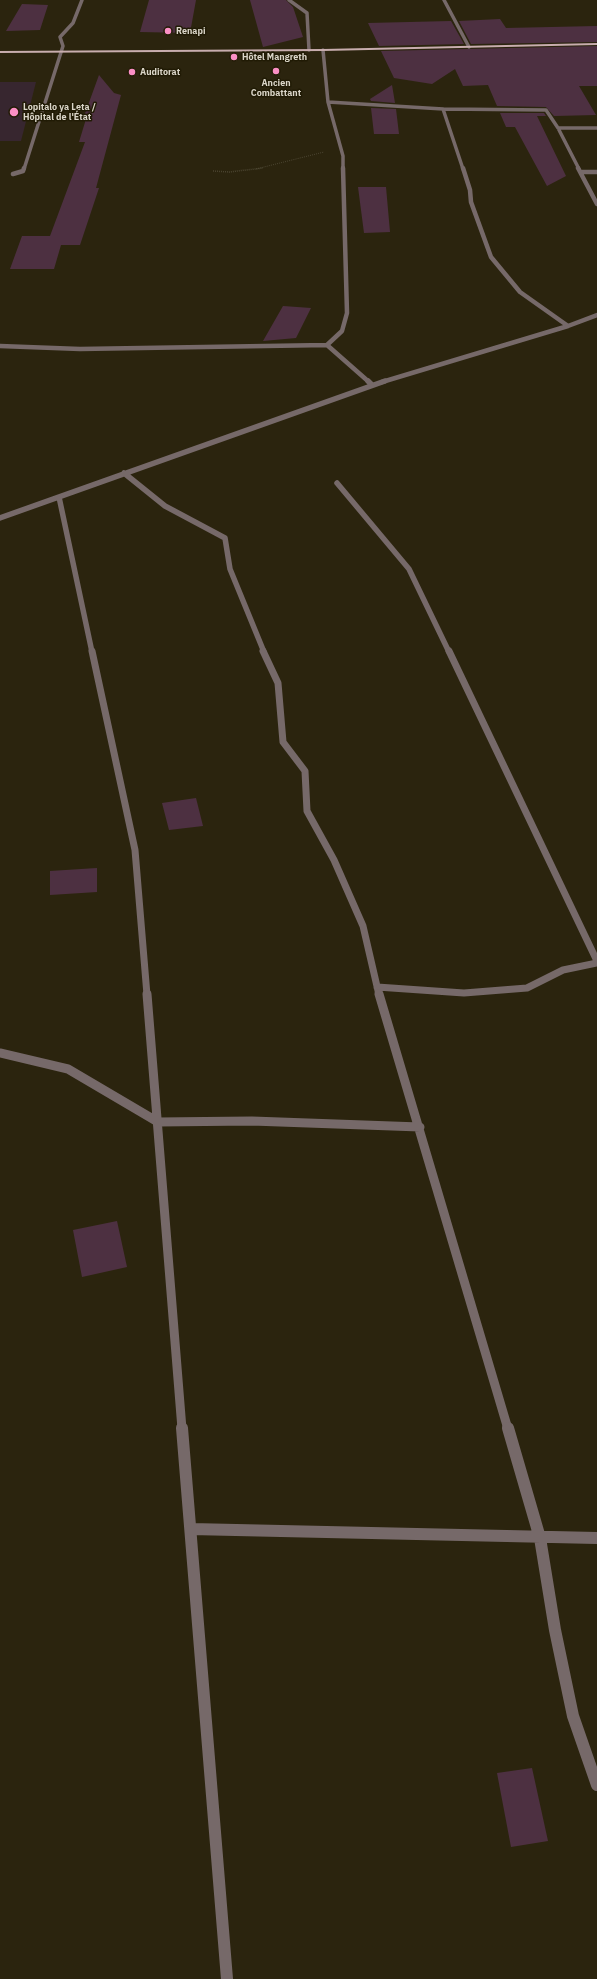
<!DOCTYPE html>
<html>
<head>
<meta charset="utf-8">
<style>
	body { margin:0 }
	canvas { display:block; background:#2b240e }
</style>
</head>
<body>
<canvas width="597" height="1979"></canvas>
<script>
const g = document.querySelector('canvas').getContext('2d');
g.lineJoin = 'round';
function paint(path, color) { g.fillStyle = color; g.fill(path, 'evenodd'); }
const shape = rows => new Path2D(rows.map(r => 'M' + r).join(''));
function trace(path, color, width, dash) { g.strokeStyle = color; g.lineWidth = width; g.lineCap = dash ? 'butt' : 'round'; g.setLineDash(dash || []); g.stroke(path); }
function label(font, color, halo, rows, align = 'center') {
  g.font = font + ' "IBM Plex Sans",sans-serif'; g.lineWidth = 3; g.setLineDash([]); g.textBaseline = 'middle'; g.strokeStyle = halo; g.fillStyle = color; for (const [text, x, y, turn = 0] of rows) {
    g.save(); g.translate(x, y); g.rotate((+turn || 0) * Math.PI / 180); g.textAlign = isNaN(turn) ? turn : align; if (halo) g.strokeText(text, 0, 0); g.fillText(text, 0, 0); g.restore();
  }
}
const medical = shape([
	[0,82,36,82,21,141,0,141]
]);
const building = shape([
	[149,0,196,0,190,33,140,32],
	[250,0,286,0,293,7,303,37,263,47],
	[22,4,48,5,40,30,6,31],
	[500,19,506,28,597,26,597,42,471,44,459,21],
	[451,21,464,44,379,46,368,23],
	[597,46,597,86,579,86,596,115,554,116,546,107,497,106,488,85,463,86,455,69,432,84,394,78,381,51],
	[99,75,114,93,121,95,96,188,99,188,80,245,61,245,54,269,10,269,22,236,50,236,85,142,79,142,86,119,83,119],
	[392,85,395,103,371,101,370,99],
	[371,108,396,109,399,134,374,134],
	[500,113,544,113,546,116,537,116,566,176,547,186,515,127,506,127],
	[358,187,386,187,390,232,364,233],
	[283,306,311,308,296,338,263,341],
	[196,798,203,826,169,830,162,803],
	[97,868,97,892,50,895,50,871],
	[117,1221,127,1267,82,1277,73,1230],
	[532,1768,548,1841,511,1847,497,1773]
]);
const pathFar1 = shape([
	[256,169,324,152]
]);
const path = shape([
	[213,171,229,172,263,168]
]);
const minorFar5 = shape([
	[289,0,307,13,309,50],
	[444,0,469,47],
	[323,50,328,102,343,156,343,169],
	[328,102,443,109,546,110,558,128,579,169],
	[443,109,463,169],
	[558,128,597,128],
	[24,169,63,46,60,37,73,23,82,0]
]);
const minorFar4 = shape([
	[463,168,470,190,471,202,491,257,520,292,568,326],
	[578,168,597,204],
	[581,172,597,172],
	[13,174,23,171,24,168],
	[327,345,369,382],
	[0,346,80,349,327,345,342,331,347,313,343,168],
	[382,382,568,326,597,315]
]);
const minorFar3 = shape([
	[368,381,372,385],
	[124,473,165,506,225,538,230,569,264,652],
	[337,483,409,569,449,652],
	[59,497,92,652],
	[0,518,385,381]
]);
const minorFar2 = shape([
	[92,651,135,850,147,995],
	[263,651,278,683,283,742,305,771,307,811,334,860,363,926,379,995],
	[449,651,597,961],
	[377,987,464,993,527,988,563,970,597,963]
]);
const minorFar1 = shape([
	[147,994,182,1429],
	[379,994,508,1429],
	[0,1053,68,1069,158,1122,252,1121,420,1127]
]);
const minor = shape([
	[182,1428,227,1979],
	[508,1428,540,1538,555,1630,573,1716,597,1785],
	[191,1529,597,1538]
]);
const primary = shape([
	[597,43,597,45,323,51,0,53,0,51,323,49,597,43]
]);
const markers = [
	[168,31,4,"#fb8fc5"],
	[234,57,4,"#fb8fc5"],
	[276,71,4,"#fb8fc5"],
	[132,72,4,"#fb8fc5"],
	[14,112,5,"#fb8fc5"]
];
const farPoinames = [
	["Renapi",176,31],
	["Hôtel Mangreth",242,57],
	["Auditorat",140,72],
	["Ancien",276,83,"center"],
	["Combattant",276,93,"center"],
	["Lopitalo ya Leta /",23,107],
	["Hôpital de l'État",23,117]
];
paint(medical, '#37262f');
paint(building, '#4d3041');
trace(pathFar1, '#6b6553', 1, [0.5, 1.5]);
trace(path, '#6b6553', 1.5, [0.5, 1.5]);
trace(minorFar5, '#766969', 3.5);
trace(minorFar4, '#766969', 4.5);
trace(minorFar3, '#766969', 5.5);
trace(minorFar2, '#766969', 7);
trace(minorFar1, '#766969', 9);
trace(minor, '#766969', 12);
paint(primary, '#c8adae');
for (const [x, y, r, color] of markers) { const dot = new Path2D(); dot.arc(x, y, r, 0, 2 * Math.PI); g.fillStyle = color; g.fill(dot); trace(dot, '#211b05', 1.5); }
label('bold 9px', '#dbd6c9', '#211b05', farPoinames, 'left');
</script>
</body>
</html>
